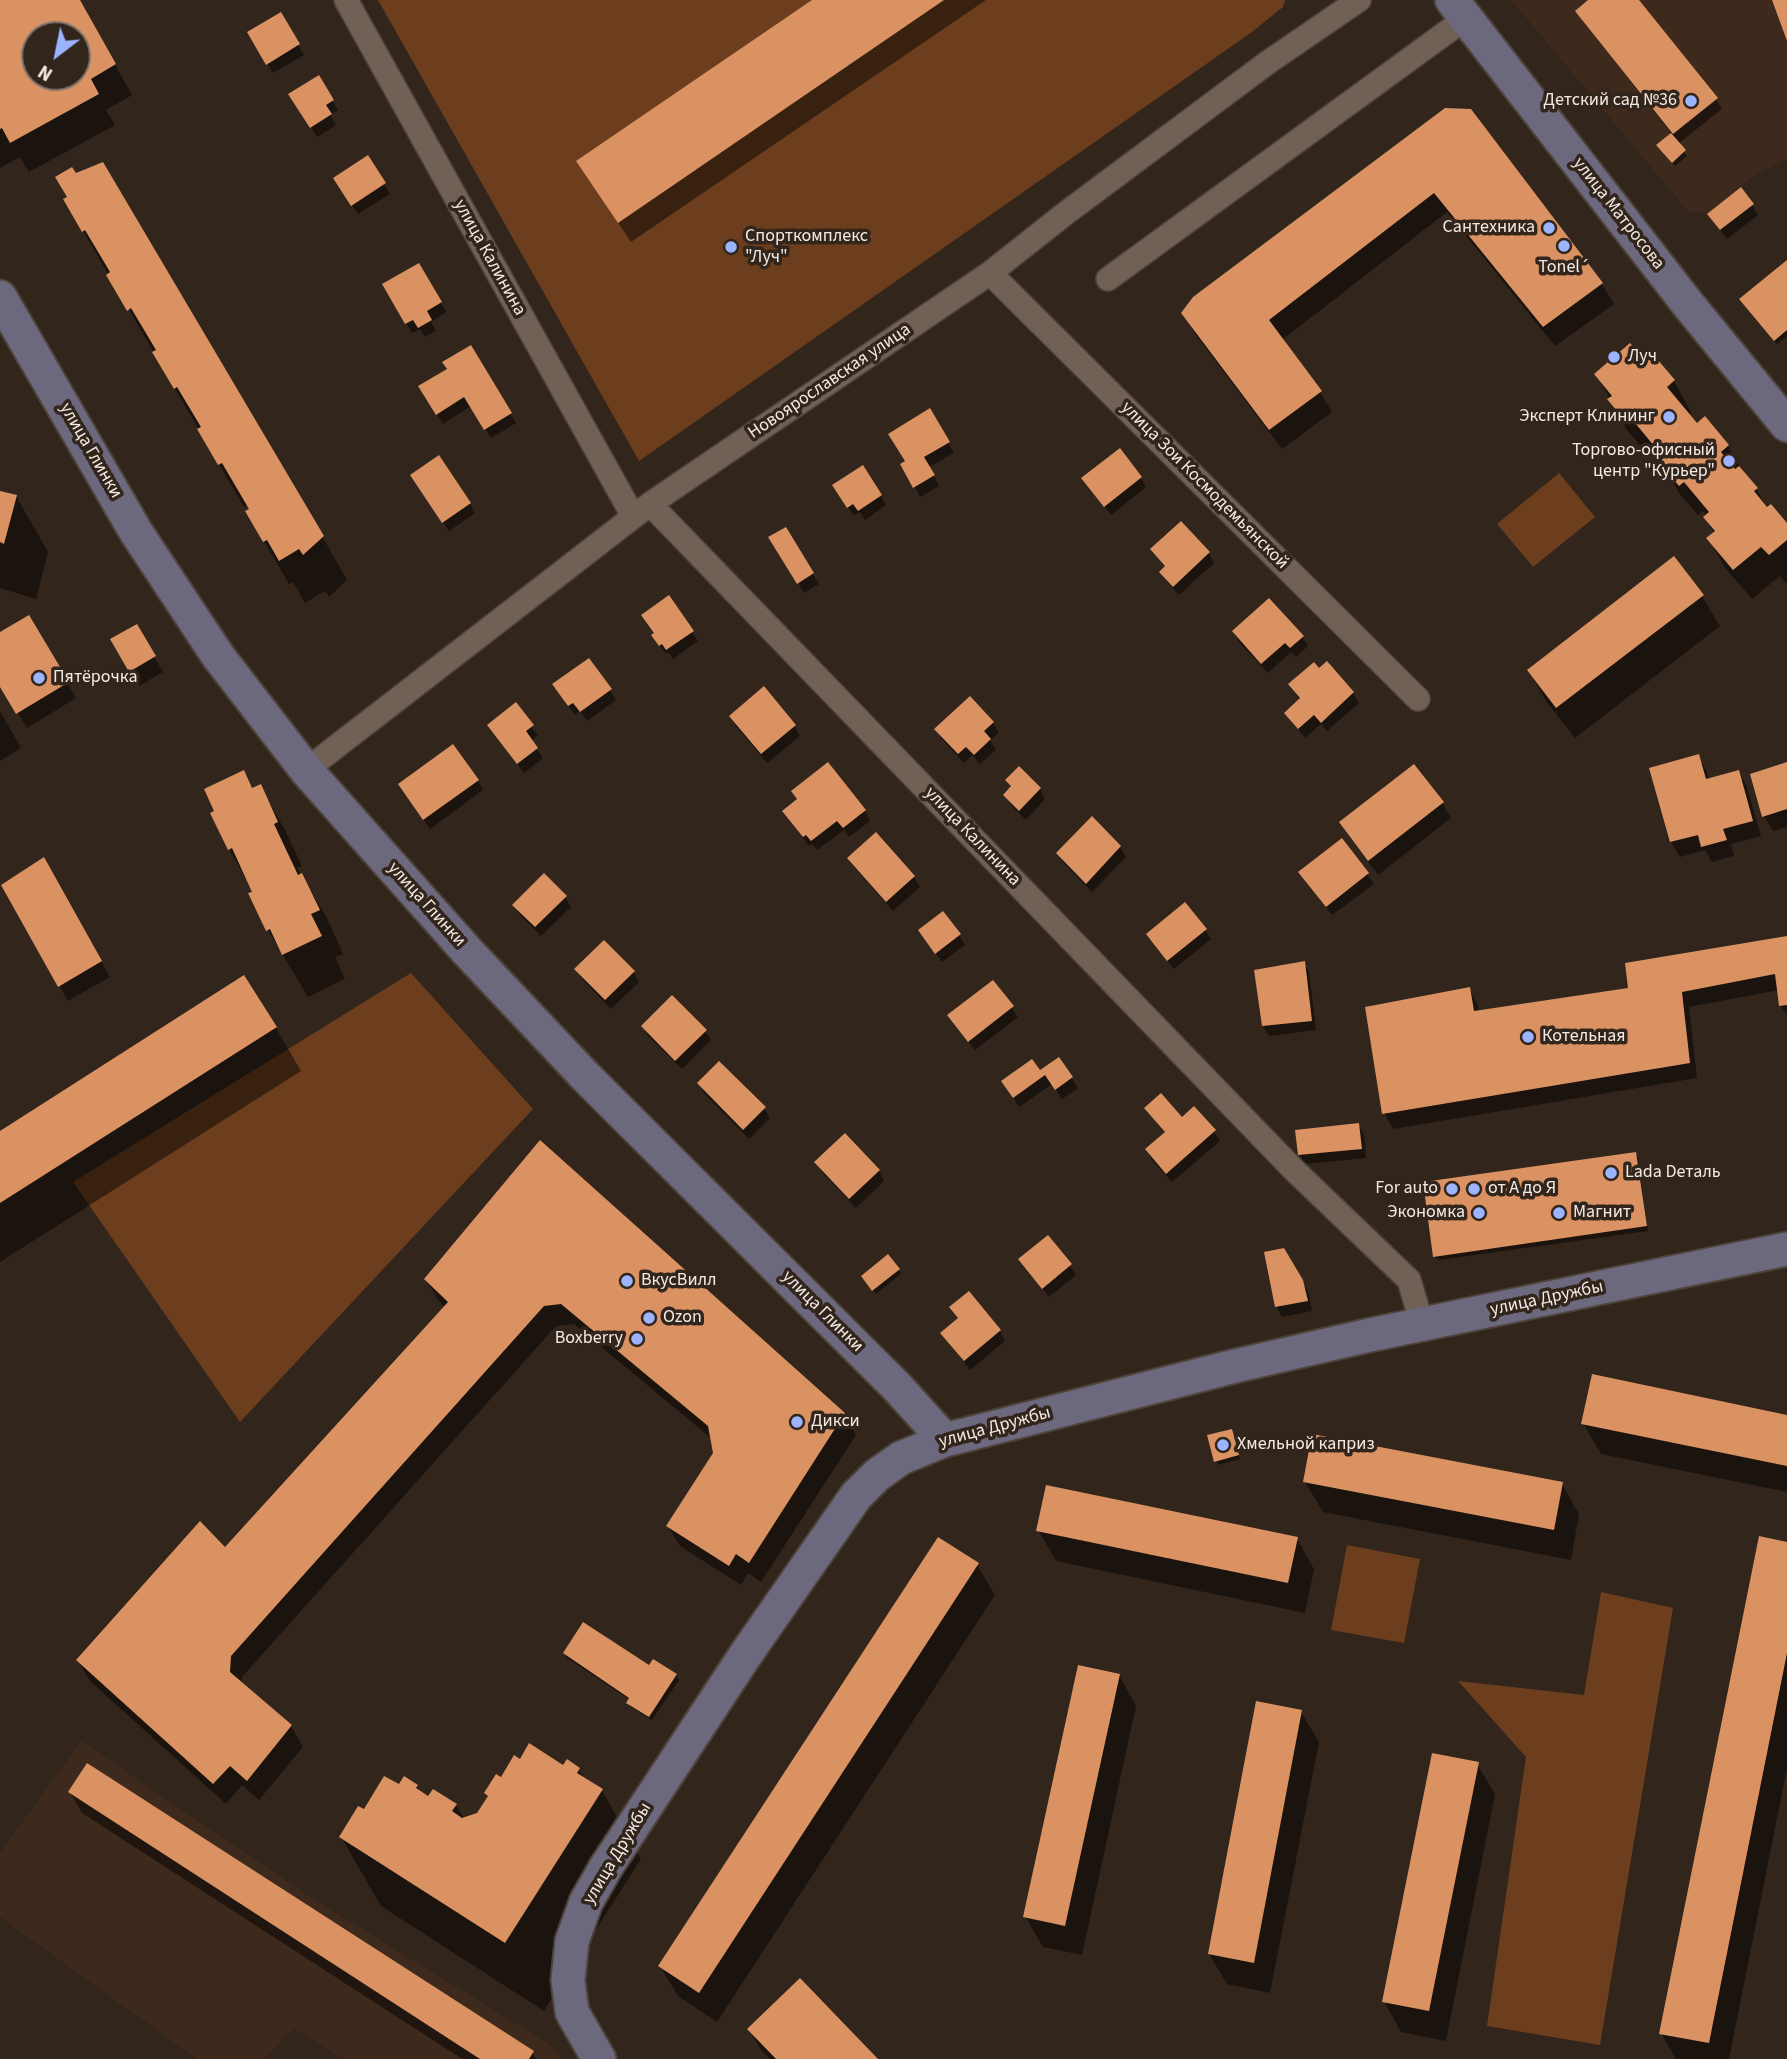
<!DOCTYPE html>
<html>
<head>
<meta charset="utf-8">
<style>
	body { margin:0 }
	#map { position:relative; width:1787px; height:2059px; overflow:hidden; background:#32251c; font-family:"Source Sans 3",sans-serif }
	canvas { display:block }
	.north { position:absolute; left:21px; top:21px; width:70px; height:70px; box-sizing:border-box; background:#32251c; border:2px solid #7f746c; border-radius:50%; rotate:212deg; font-size:19px; font-weight:700; line-height:28px; text-align:center; color:#f3eae4 }
	.north::after { content:''; display:block; margin:auto; width:24px; height:32px; background:#9cb4fd; clip-path:polygon(50% 0,100% 100%,50% 72%,0 100%) }
</style>
</head>
<body>
<div id="map">
<canvas width="1787" height="2059"></canvas>
<div class="north">N</div>
</div>
<script>
const g = document.querySelector('canvas').getContext('2d');
g.lineJoin = 'round';
function paint(path, color) { g.fillStyle = color; g.fill(path, 'evenodd'); }
const shape = rows => new Path2D(rows.map(r => 'M' + r).join(''));
function trace(path, color, width, dash) { g.strokeStyle = color; g.lineWidth = width; g.lineCap = dash ? 'butt' : 'round'; g.setLineDash(dash || []); g.stroke(path); }
function label(font, color, halo, rows, align = 'center') {
  g.font = font + ' "Source Sans 3",sans-serif'; g.lineWidth = 7; g.setLineDash([]); g.textBaseline = 'middle'; g.strokeStyle = halo; g.fillStyle = color; for (const [text, x, y, turn = 0] of rows) {
    g.save(); g.translate(x, y); g.rotate((+turn || 0) * Math.PI / 180); g.textAlign = isNaN(turn) ? turn : align; if (halo) g.strokeText(text, 0, 0); g.fillText(text, 0, 0); g.restore();
  }
}
const built = shape([
	[1511,0,1772,0,1787,42,1787,159,1753,176,1707,214,1688,211],
	[81,1741,307,1895,554,2047,562,2059,344,2059,293,2028,264,2059,197,2059,0,1917,0,1853]
]);
const green = shape([
	[378,0,1285,0,1283,7,1252,32,639,461],
	[1559,473,1595,517,1533,567,1497,524],
	[411,973,533,1109,240,1422,73,1182],
	[1347,1545,1420,1559,1404,1643,1331,1630],
	[1601,1592,1673,1608,1600,2045,1487,2026,1526,1757,1458,1681,1584,1695]
]);
const shadow = shape([
	[0,0,79,0,132,95,106,110,115,125,29,172,20,157,0,168],
	[35,35,77,35,77,77,35,77],
	[815,0,986,0,631,242,578,162],
	[1591,0,1637,0,1716,99,1722,109,1678,144,1687,156,1675,166,1659,146,1672,134,1583,21,1577,11],
	[280,14,304,55,273,73,249,32],
	[318,78,338,110,330,115,336,125,317,137,291,95],
	[1446,109,1602,284,1614,304,1555,346,1447,212,1282,340,1320,392,1332,412,1282,449,1195,334,1183,313],
	[384,184,390,194,358,214,341,188],
	[65,200,322,536,347,580,329,597,325,591,305,603,293,582,289,584,247,512,251,510,248,505,244,507],
	[1752,205,1758,215,1727,239,1709,214],
	[1787,262,1787,336,1777,344,1744,303],
	[419,265,446,312,431,322,436,331,425,337,420,329,412,333,384,284],
	[470,347,516,423,491,438,471,406,443,424,421,387,449,370],
	[1652,355,1674,381,1691,412,1688,415,1697,425,1728,446,1745,476,1756,489,1768,509,1787,525,1787,584,1780,576,1752,599,1726,569,1708,538,1714,533,1705,517,1707,516,1703,511,1698,515,1679,493,1662,462,1649,447,1645,451,1627,430,1596,374,1643,362],
	[929,410,954,453,929,467,939,486,920,497,903,465,907,461],
	[1141,478,1146,487,1111,515,1083,479],
	[418,485,470,504,475,513,449,531],
	[0,493,16,496,48,552,36,599,0,588],
	[840,495,881,496,886,505,865,520,860,512,854,516],
	[1181,524,1209,553,1214,563,1179,595,1167,582,1161,572,1166,568,1152,550],
	[785,529,819,584,804,593,771,538],
	[1702,596,1720,626,1575,738,1546,701,1529,671],
	[29,617,76,698,27,728,0,684,0,634],
	[136,626,163,672,139,686,112,640],
	[692,632,698,641,673,659,668,652,666,654,654,636],
	[1234,632,1302,637,1308,646,1296,657,1291,652,1268,673,1239,642],
	[1327,664,1353,693,1359,703,1327,731,1321,724,1305,738,1286,713,1300,700,1290,685,1319,670],
	[610,690,616,700,587,721,580,711,575,715,560,694],
	[516,705,538,736,531,741,543,758,524,773,489,726],
	[0,711,21,748,0,761],
	[731,716,794,726,800,736,767,763,736,726],
	[993,723,999,733,990,740,996,750,980,764,972,755,964,763,942,739,936,729],
	[1698,756,1707,771,1709,780,1739,772,1747,787,1761,836,1731,844,1734,856,1712,862,1705,850,1680,857,1671,842,1651,769],
	[1787,764,1787,827,1773,831,1764,816],
	[243,772,253,790,260,787,285,830,302,866,297,868,327,918,343,954,335,957,345,979,308,997,268,930,254,893,229,849,213,813],
	[1007,780,1040,789,1045,799,1026,820,1011,805,1005,795,1012,788],
	[478,781,483,790,430,829,406,794],
	[1442,803,1451,818,1378,875,1350,838,1341,823],
	[784,811,865,811,870,821,849,837,844,830,817,850,812,844,809,846],
	[1092,819,1120,847,1126,857,1092,892,1064,863,1059,853],
	[876,835,914,877,920,887,893,911,855,868,849,858],
	[1342,840,1374,884,1332,915,1306,882],
	[44,860,110,977,68,1001,3,885],
	[565,897,571,907,541,936,520,915,514,906],
	[1205,930,1211,939,1174,969,1154,944],
	[959,935,965,945,942,962,926,940],
	[1787,938,1787,1016,1781,1006,1779,990,1689,1007,1697,1078,1393,1129,1384,1113,1469,989,1478,1005,1479,1012,1630,990],
	[1304,963,1309,972,1316,1030,1269,1036,1263,1026],
	[577,969,633,972,639,982,611,1009,582,979],
	[993,982,1018,1017,975,1050,955,1025],
	[643,1026,705,1031,711,1040,682,1069,648,1036],
	[276,1028,301,1071,0,1262,0,1133],
	[1059,1059,1078,1088,1062,1099,1052,1084,1019,1107,1009,1091],
	[699,1083,764,1108,770,1118,749,1139,704,1093],
	[1146,1108,1214,1131,1220,1141,1172,1182,1152,1160,1147,1150,1165,1133],
	[1358,1125,1364,1134,1366,1158,1305,1164,1299,1154],
	[845,1135,879,1171,884,1181,856,1208,822,1172,816,1162],
	[540,1143,844,1414,856,1435,761,1582,748,1573,741,1585,680,1546,668,1526,715,1454,712,1439,574,1324,556,1326,242,1677,241,1684,291,1726,303,1747,259,1800,242,1785,226,1804,90,1681,78,1661,225,1549,445,1307,438,1300,426,1280],
	[1635,1154,1638,1158,1648,1231,1438,1260,1435,1256],
	[1048,1237,1076,1275,1049,1297,1020,1260],
	[1284,1250,1308,1291,1312,1311,1282,1317,1277,1307,1266,1254],
	[898,1270,901,1274,876,1294,865,1281],
	[952,1308,1000,1331,1005,1341,970,1370,943,1334,959,1320],
	[1787,1417,1787,1492,1601,1454,1583,1423],
	[1233,1435,1240,1459,1218,1465,1216,1461],
	[1305,1482,1562,1484,1579,1514,1571,1560,1323,1512],
	[1038,1530,1297,1539,1314,1569,1305,1613,1056,1561],
	[1787,1544,1787,1768,1729,2059,1676,2059,1661,2033],
	[977,1565,995,1595,717,2022,678,1996,660,1966],
	[565,1653,649,1667,653,1661,676,1676,679,1680,652,1720,631,1707,628,1703,630,1700,567,1658],
	[1119,1675,1136,1706,1082,1955,1043,1947,1025,1916],
	[1301,1712,1319,1742,1270,1993,1227,1984,1209,1954],
	[520,1761,578,1769,585,1780,602,1791,641,1859,544,2011,381,1906,341,1837,364,1811,399,1787,417,1786,421,1794,429,1798,456,1805,464,1819,478,1815,488,1798,486,1793],
	[1477,1764,1495,1794,1446,2041,1401,2032,1384,2001],
	[70,1792,532,2052,536,2059,462,2059,82,1813],
	[749,2030,876,2059,770,2059,761,2050]
]);
const building = shape([
	[0,0,80,0,116,64,91,79,99,94,10,143,2,128,0,129],
	[35,35,77,35,77,77,35,77],
	[812,0,944,0,618,223,576,161],
	[1588,0,1639,0,1718,98,1673,134,1575,11],
	[1772,0,1787,0,1787,41],
	[281,12,300,44,266,65,247,32],
	[319,75,334,100,326,105,332,114,310,128,288,94],
	[1445,108,1471,109,1603,283,1543,327,1434,193,1269,320,1322,391,1269,430,1181,313,1193,297],
	[1671,133,1686,150,1672,163,1656,145],
	[368,155,386,183,351,206,333,178],
	[103,162,324,536,303,555,299,549,279,561,267,540,263,542,245,511,249,509,222,463,218,465,197,429,201,427,177,387,174,389,152,352,156,350,131,308,127,311,106,275,110,272,85,230,82,232,63,199,67,197,55,177,72,167,76,173],
	[1741,187,1754,204,1720,230,1707,214],
	[1787,260,1787,330,1774,341,1739,299],
	[419,263,442,302,427,311,432,320,418,328,413,320,405,324,382,284],
	[1630,343,1644,359,1652,353,1675,380,1667,387,1697,423,1705,416,1729,445,1721,452,1735,469,1739,466,1758,488,1754,491,1767,507,1771,504,1787,523,1787,540,1769,555,1761,547,1733,570,1706,538,1715,531,1703,517,1709,512,1684,482,1679,486,1659,462,1664,458,1631,418,1626,422,1607,399,1612,396,1594,374],
	[471,345,512,413,484,430,464,397,436,415,418,386,447,369,442,362],
	[930,408,950,442,924,457,935,475,913,488,900,464,905,461,888,434],
	[1120,448,1142,477,1104,507,1081,478],
	[439,455,471,503,442,523,410,475],
	[863,465,882,495,858,511,853,504,847,508,832,485],
	[0,491,17,495,4,544,0,542],
	[1181,521,1210,552,1173,587,1159,572,1165,566,1150,549],
	[786,527,814,573,797,584,768,537],
	[1674,556,1704,595,1556,708,1527,670],
	[669,595,694,631,666,650,662,644,659,646,651,635,654,633,641,615],
	[1269,598,1304,636,1290,648,1285,643,1261,664,1232,631],
	[29,615,69,682,16,714,0,687,0,632],
	[137,624,156,656,129,672,110,639],
	[589,658,612,689,580,712,573,703,568,706,552,684],
	[1327,661,1354,692,1321,723,1314,715,1298,729,1284,713,1300,698,1288,684,1314,662,1319,668],
	[764,686,796,725,761,754,729,716],
	[970,696,994,722,984,731,991,739,974,755,966,747,958,754,934,729],
	[516,702,534,725,526,731,538,748,517,764,487,725],
	[453,744,479,780,423,820,398,784],
	[1699,754,1706,779,1739,770,1753,821,1723,829,1727,840,1701,847,1698,835,1670,842,1649,768],
	[828,762,866,810,843,828,837,821,811,841,806,835,803,837,782,811,797,799,791,791],
	[1787,762,1787,809,1762,817,1750,774],
	[1414,764,1444,802,1368,861,1339,822],
	[1019,766,1041,788,1019,811,1003,795,1011,786,1005,780],
	[244,770,252,788,261,784,278,822,274,824,298,875,302,873,320,910,311,914,322,936,282,955,270,929,266,931,248,893,252,892,232,848,228,850,210,813,214,811,204,789],
	[1092,816,1121,846,1086,884,1056,853],
	[876,832,915,876,886,902,847,858],
	[1342,838,1369,873,1326,907,1298,872],
	[44,857,102,961,58,987,1,885],
	[544,873,567,896,535,927,512,905],
	[1185,902,1207,929,1167,961,1146,934],
	[943,911,961,934,935,954,918,930],
	[1787,936,1787,1005,1779,1006,1775,974,1682,992,1690,1063,1382,1114,1365,1007,1470,987,1474,1011,1628,988,1625,963],
	[604,940,635,971,605,1000,574,969],
	[1305,961,1312,1021,1262,1026,1254,970],
	[244,975,277,1027,0,1203,0,1131],
	[993,980,1014,1006,968,1042,947,1015],
	[672,995,707,1030,675,1061,641,1026],
	[1059,1057,1073,1077,1055,1090,1045,1075,1013,1098,1001,1081,1032,1059,1040,1070],
	[719,1061,766,1107,743,1130,697,1083],
	[1161,1093,1182,1117,1194,1106,1216,1130,1166,1174,1145,1149,1165,1132,1144,1108],
	[1359,1123,1362,1149,1298,1155,1295,1130],
	[845,1133,880,1170,849,1199,814,1162],
	[540,1140,845,1413,749,1563,736,1554,729,1566,666,1526,713,1453,708,1426,561,1304,544,1306,231,1656,230,1672,292,1725,247,1781,230,1766,213,1784,76,1660,200,1521,225,1547,448,1302,424,1279],
	[1636,1152,1647,1226,1433,1257,1423,1182],
	[1048,1235,1072,1264,1042,1289,1018,1259],
	[1284,1248,1303,1280,1308,1301,1275,1307,1264,1252],
	[888,1254,900,1269,872,1291,861,1276],
	[969,1291,1001,1330,964,1361,940,1333,958,1318,949,1307],
	[1592,1374,1787,1415,1787,1466,1581,1424],
	[1232,1429,1239,1455,1214,1462,1207,1435],
	[1312,1434,1563,1482,1554,1530,1303,1482],
	[1046,1485,1298,1537,1288,1583,1036,1531],
	[1759,1536,1787,1542,1787,1653,1709,2043,1659,2034],
	[938,1537,979,1563,699,1993,658,1966],
	[583,1622,649,1665,653,1659,677,1674,649,1717,626,1703,629,1698,563,1653],
	[1078,1665,1120,1674,1065,1926,1023,1917],
	[1256,1701,1302,1710,1254,1963,1208,1954],
	[529,1743,563,1765,567,1759,580,1768,577,1773,603,1789,505,1943,339,1837,358,1806,364,1809,384,1776,399,1784,404,1776,418,1785,416,1788,428,1796,433,1789,457,1804,452,1811,462,1818,477,1813,488,1796,484,1793,496,1774,501,1777,514,1755,520,1759],
	[1432,1753,1479,1762,1429,2011,1382,2002],
	[87,1763,534,2051,529,2059,480,2059,68,1792],
	[800,1978,878,2059,776,2059,747,2029]
]);
const street = shape([
	[346,0,633,516],
	[990,273,1418,699],
	[1108,279,1466,18],
	[650,504,1294,1170,1409,1280,1422,1324],
	[306,770,650,504,990,273,1066,213,1267,63,1359,0]
]);
const secondary = shape([
	[1452,0,1687,303,1787,425],
	[0,297,136,532,218,656,306,770,467,951,586,1077,898,1388,945,1440],
	[599,2059,572,2012,568,1980,572,1941,586,1902,606,1867,746,1654,856,1496,877,1475,901,1458,945,1440,1235,1366,1370,1335,1787,1249]
]);
const markers = [
	[1691,101,7,"#9cb4fd"],
	[1549,228,7,"#9cb4fd"],
	[1564,246,7,"#9cb4fd"],
	[731,247,7,"#9cb4fd"],
	[1614,357,7,"#9cb4fd"],
	[1669,417,7,"#9cb4fd"],
	[1729,461,7,"#9cb4fd"],
	[39,678,7,"#9cb4fd"],
	[1528,1037,7,"#9cb4fd"],
	[1611,1173,7,"#9cb4fd"],
	[1452,1189,7,"#9cb4fd"],
	[1474,1189,7,"#9cb4fd"],
	[1479,1213,7,"#9cb4fd"],
	[1559,1213,7,"#9cb4fd"],
	[627,1281,7,"#9cb4fd"],
	[649,1318,7,"#9cb4fd"],
	[637,1339,7,"#9cb4fd"],
	[797,1422,7,"#9cb4fd"],
	[1223,1445,7,"#9cb4fd"]
];
const poiNames = [
	["Детский сад №36",1677,101,"right"],
	["Сантехника",1535,228,"right"],
	["Спорткомплекс",745,237],
	["\"Луч\"",745,258],
	["Tonel´",1564,268,"center"],
	["Луч",1628,357],
	["Эксперт Клининг",1655,417,"right"],
	["Торгово-офисный",1715,451,"right"],
	["центр \"Курьер\"",1715,472,"right"],
	["Пятёрочка",53,678],
	["Котельная",1542,1037],
	["Lada Dеталь",1625,1173],
	["For auto",1438,1189,"right"],
	["от А до Я",1488,1189],
	["Экономка",1465,1213,"right"],
	["Магнит",1573,1213],
	["ВкусВилл",641,1281],
	["Ozon",663,1318],
	["Boxberry",623,1339,"right"],
	["Дикси",811,1422],
	["Хмельной каприз",1237,1445]
];
const streetNames = [
	["улица Матросова",1618,214,52],
	["улица Калинина",489,258,61],
	["Новоярославская улица",830,382,-34],
	["улица Глинки",90,451,60],
	["улица Зои Космодемьянской",1204,486,45],
	["улица Калинина",972,837,46],
	["улица Глинки",426,905,48],
	["улица Дружбы",1547,1299,-12],
	["улица Глинки",822,1312,45],
	["улица Дружбы",995,1428,-15],
	["улица Дружбы",618,1854,-59]
];
paint(built, '#3d2a1d');
paint(green, '#6c3e1e');
paint(shadow, '#0007');
paint(building, '#db9262');
trace(street, '#4e433b', 26);
trace(secondary, '#4e433b', 37);
trace(street, '#706056', 23);
trace(secondary, '#6c697f', 33);
for (const [x, y, r, color] of markers) { const dot = new Path2D(); dot.arc(x, y, r, 0, 2 * Math.PI); g.fillStyle = color; g.fill(dot); trace(dot, '#32251c', 2.5); }
label('18px', '#f3eae4', '#32251c', poiNames, 'left');
label('18px', '#f3eae4', '#32251c', streetNames);
</script>
</body>
</html>
